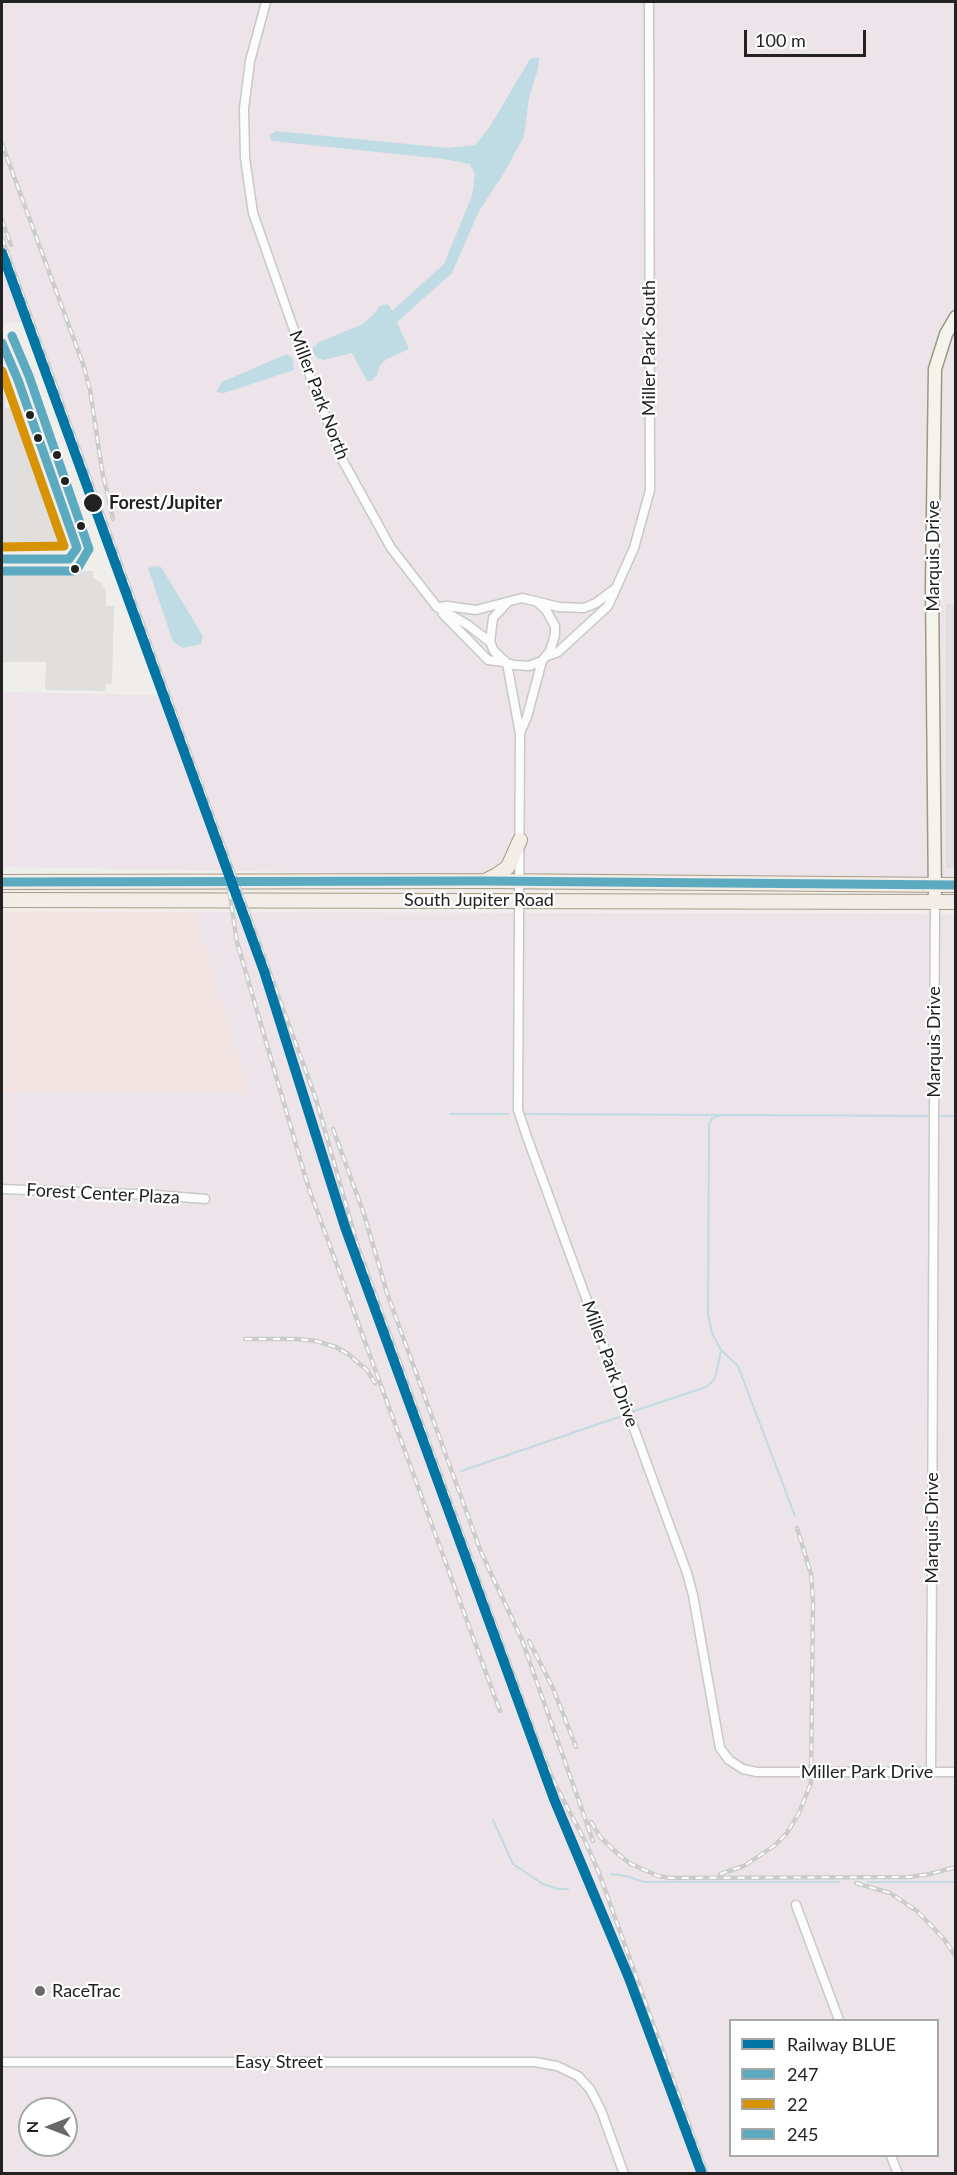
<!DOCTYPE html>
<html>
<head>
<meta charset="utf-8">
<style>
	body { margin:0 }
	#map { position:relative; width:957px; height:2175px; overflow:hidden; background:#f0eeeb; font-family:Lato,sans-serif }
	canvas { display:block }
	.frame { position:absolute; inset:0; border:3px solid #222; pointer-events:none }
	.legend { position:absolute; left:729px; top:2019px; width:210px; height:138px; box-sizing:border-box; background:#fff; border:2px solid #a7a7a7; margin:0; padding:8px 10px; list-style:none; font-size:18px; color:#222 }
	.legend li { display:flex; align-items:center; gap:12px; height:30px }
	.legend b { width:30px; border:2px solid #a7a7a7 }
	.north { position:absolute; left:18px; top:2097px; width:60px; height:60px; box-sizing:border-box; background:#fff; border:2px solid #a7a7a7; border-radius:50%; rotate:270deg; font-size:16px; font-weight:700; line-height:24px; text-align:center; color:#222 }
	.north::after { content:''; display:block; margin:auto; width:21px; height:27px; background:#6a6968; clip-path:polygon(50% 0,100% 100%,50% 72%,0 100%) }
	.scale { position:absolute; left:744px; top:30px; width:122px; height:27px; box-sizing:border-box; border:3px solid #222; border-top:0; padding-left:8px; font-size:18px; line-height:21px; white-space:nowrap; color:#222; -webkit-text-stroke:4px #fff; paint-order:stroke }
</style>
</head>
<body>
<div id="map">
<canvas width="957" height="2175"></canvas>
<div class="frame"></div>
<ul class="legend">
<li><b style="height:8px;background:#0275a4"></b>Railway BLUE</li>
<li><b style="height:8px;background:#5caac0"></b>247</li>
<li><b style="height:8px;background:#d79205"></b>22</li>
<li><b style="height:8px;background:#5caac0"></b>245</li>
</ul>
<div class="north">N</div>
<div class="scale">100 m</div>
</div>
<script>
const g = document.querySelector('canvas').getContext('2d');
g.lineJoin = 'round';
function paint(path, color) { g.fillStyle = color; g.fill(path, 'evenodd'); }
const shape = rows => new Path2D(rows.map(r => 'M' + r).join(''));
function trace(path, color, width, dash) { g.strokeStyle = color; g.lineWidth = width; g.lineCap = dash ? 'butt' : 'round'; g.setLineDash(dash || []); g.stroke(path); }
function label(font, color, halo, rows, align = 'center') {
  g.font = font + ' Lato,sans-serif'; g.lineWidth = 4.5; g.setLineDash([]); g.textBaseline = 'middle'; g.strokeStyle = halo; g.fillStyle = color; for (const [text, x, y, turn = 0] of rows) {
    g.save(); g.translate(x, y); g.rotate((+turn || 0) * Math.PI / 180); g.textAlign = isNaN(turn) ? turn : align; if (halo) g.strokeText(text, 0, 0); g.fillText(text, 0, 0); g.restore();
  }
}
const commercial = shape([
	[2,911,195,912,250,1094,2,1093]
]);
const industrial = shape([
	[2,2,955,2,955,878,480,875,2,867,2,692,166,695,31,322,2,323],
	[195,912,955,914,955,2173,2,2174,2,1093,250,1094],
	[730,2020,938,2020,938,2156,730,2156],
	[30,2109,66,2109,66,2145,30,2145]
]);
const parking = shape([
	[2,369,5,369,5,408,20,408,20,437,26,440,67,544,58,548,2,548],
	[2,570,93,571,93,578,102,583,106,592,106,606,114,606,112,684,106,684,105,691,45,690,46,662,2,662],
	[946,604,956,604,955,868,946,868]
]);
const water = shape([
	[539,57,538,69,529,98,524,136,504,173,479,211,452,273,397,322,409,349,387,359,380,365,377,375,372,381,367,381,352,353,323,360,317,358,313,353,313,347,320,342,363,324,376,312,379,306,388,304,392,311,444,264,472,196,475,174,470,164,444,159,272,141,269,136,276,131,448,148,475,145,489,128,530,59],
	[287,354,293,359,294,370,224,393,216,392,222,382],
	[155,566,161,567,203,636,201,644,183,648,173,642,148,568]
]);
const stream = shape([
	[450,1114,508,1114],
	[526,1114,927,1116],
	[941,1116,956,1116],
	[721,1350,738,1366,795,1516],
	[634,1411,706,1387,714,1380,718,1366,721,1350,712,1333,708,1314,709,1125,712,1118,720,1116],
	[461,1471,622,1416],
	[493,1820,513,1864,543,1884,559,1889,568,1889],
	[611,1874,626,1876,644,1882,839,1882],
	[868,1882,956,1882]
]);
const street = shape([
	[266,2,250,61,244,108,245,158,253,213,314,387,343,461,391,548,437,607,468,625,490,642,494,651,507,663,514,665,529,666,542,661,550,651,555,635,555,626,546,610,536,601],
	[438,607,447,606,476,610,522,598,559,607,584,608,596,603,616,588],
	[443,614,488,660,504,662],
	[490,642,493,618,506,604],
	[547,656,558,652,608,606,634,548,650,490,649,2],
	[507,663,520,734,518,1110,527,1137,687,1573,693,1595,720,1748,729,1760,743,1769,757,1772,956,1772],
	[520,733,527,717,542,661],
	[2,1189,156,1195,205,1199],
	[931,1772,935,902],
	[796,1905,839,2020],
	[2,2062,535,2062,557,2066,578,2076,590,2089,601,2110,624,2174],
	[891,2156,898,2174]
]);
const secondary = shape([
	[935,902,932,586,935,369,946,334,956,317]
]);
const primary = shape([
	[487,880,497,875,508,867,520,840],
	[2,882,485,881,956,885],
	[2,900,956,902]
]);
const rail = shape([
	[2,144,83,364,90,390,102,470,113,519],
	[2,220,11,245],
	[2,238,316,1099,358,1247,541,1750,555,1784,586,1843,599,1873,707,2174],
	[225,864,237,942,308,1186,500,1711],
	[333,1129,364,1214,387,1293,435,1425,481,1552,522,1640,593,1841],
	[245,1339,297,1339,316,1341,336,1347,348,1354,367,1370,375,1383],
	[529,1641,553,1688,576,1747],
	[591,1822,601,1838,618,1854,631,1864,658,1876,671,1878,909,1877,930,1874,956,1867],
	[720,1874,744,1866,774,1846,787,1833,799,1813,811,1783,813,1600,811,1574,797,1528],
	[856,1883,890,1893,917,1911,944,1939,956,1957]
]);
const bus1 = shape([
	[2,343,18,380,77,548,69,559,2,559],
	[2,882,485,881,956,885]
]);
const bus2 = shape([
	[2,371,64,546,2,547]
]);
const bus3 = shape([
	[2,571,72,571,79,566,89,549,29,376,12,336]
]);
const rail1 = shape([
	[2,253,264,971,345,1227,554,1799,629,1978,702,2174]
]);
const markers = [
	[30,415,5,"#222"],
	[38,438,5,"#222"],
	[57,455,5,"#222"],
	[65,481,5,"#222"],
	[93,503,10,"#222"],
	[81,526,5,"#222"],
	[75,569,5,"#222"],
	[40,1991,6,"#6a6968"]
];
const streetNames = [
	["Miller Park South",649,348,-90],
	["Miller Park North",319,395,69],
	["Marquis Drive",933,556,-90],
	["South Jupiter Road",479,900],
	["Marquis Drive",934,1042,-90],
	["Forest Center Plaza",103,1194,3],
	["Miller Park Drive",610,1364,70],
	["Marquis Drive",932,1528,-90],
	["Miller Park Drive",867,1772],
	["Easy Street",279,2062]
];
const stopNames = [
	["Forest/Jupiter",109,503]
];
const poiNames = [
	["RaceTrac",52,1991]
];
paint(commercial, '#f1e3e1');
paint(industrial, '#ede4e9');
paint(parking, '#e0dfde');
paint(water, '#bfdbe3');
trace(stream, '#bfdbe3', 2);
trace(street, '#c9c8c7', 11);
trace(secondary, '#999a82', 15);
trace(primary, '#a79c86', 16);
trace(street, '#fdfcfc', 8);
trace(secondary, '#f4f4ed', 12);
trace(primary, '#f3ede7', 14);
trace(rail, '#ccc', 4.5);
trace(rail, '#fff', 2, [7]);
trace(bus1, '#5caac0', 9);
trace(bus2, '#d79205', 9);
trace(bus3, '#5caac0', 9);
trace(rail1, '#0275a4', 10);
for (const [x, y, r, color] of markers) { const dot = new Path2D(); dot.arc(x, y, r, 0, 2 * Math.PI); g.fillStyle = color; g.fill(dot); trace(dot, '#fff', 2); }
label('18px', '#222', '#fff', streetNames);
label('bold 18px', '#222', '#fff', stopNames, 'left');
label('18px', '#222', '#fff', poiNames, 'left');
</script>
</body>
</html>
